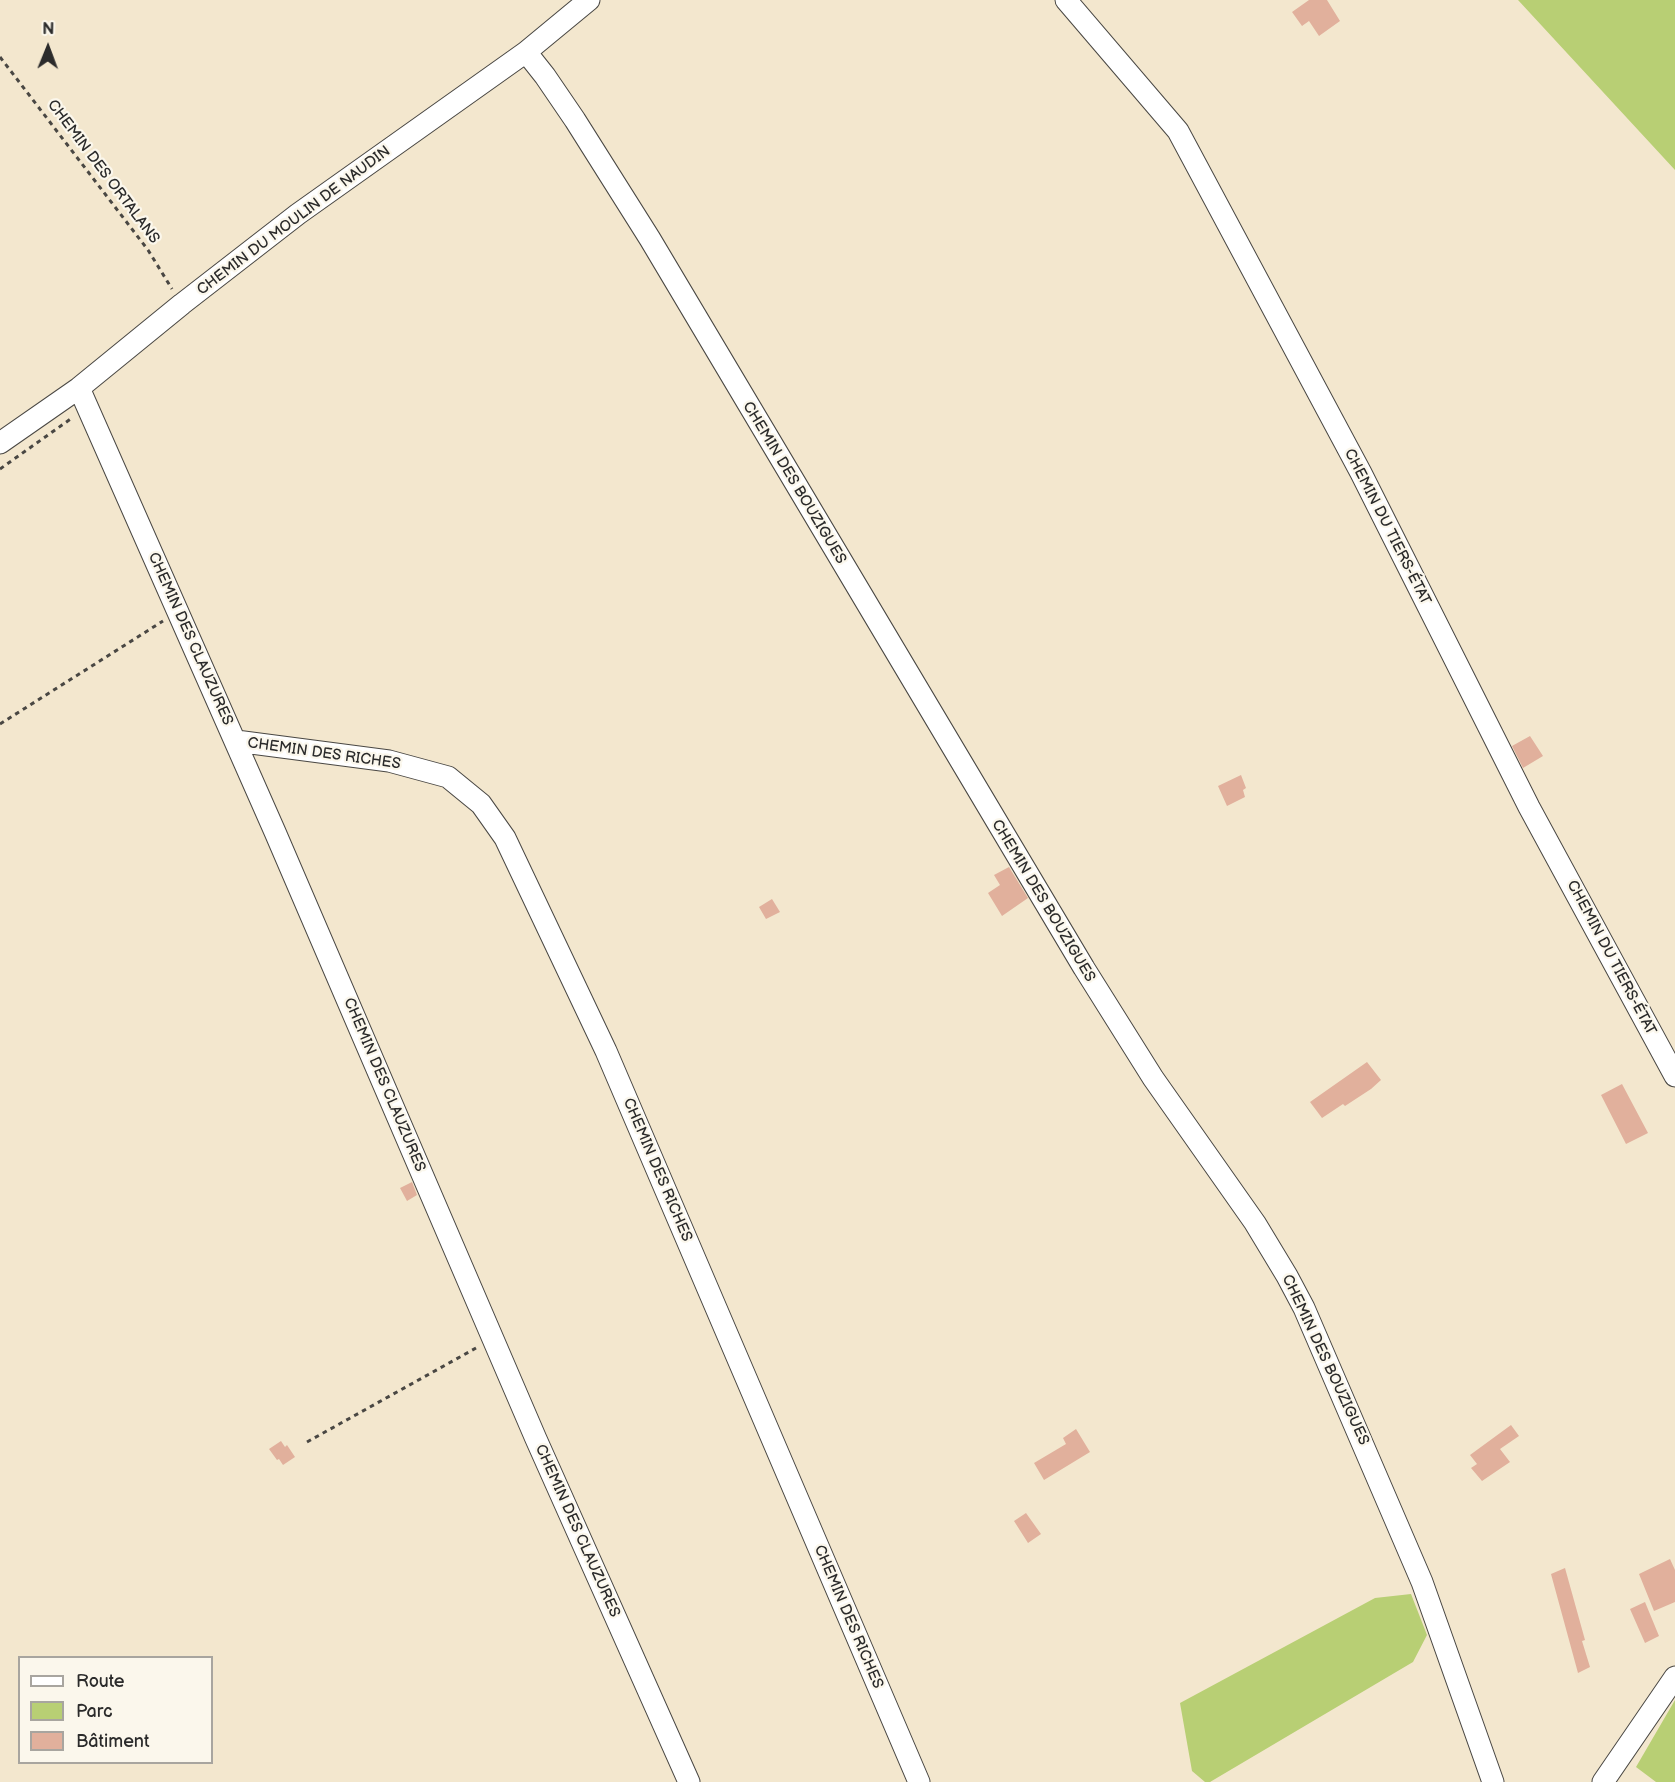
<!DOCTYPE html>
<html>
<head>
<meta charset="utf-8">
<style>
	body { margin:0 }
	#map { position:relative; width:1675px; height:1782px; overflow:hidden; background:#f3e7ce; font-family:"Balsamiq Sans",sans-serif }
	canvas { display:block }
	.legend { position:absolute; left:18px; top:1656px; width:195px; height:108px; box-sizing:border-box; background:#fbf7ec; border:2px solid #a8a59f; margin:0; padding:8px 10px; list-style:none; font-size:18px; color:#2b2b2b }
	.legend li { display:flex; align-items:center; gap:12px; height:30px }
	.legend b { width:30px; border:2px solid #a8a59f }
	.north { position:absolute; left:18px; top:18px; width:60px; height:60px; -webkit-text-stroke:4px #fbf7ec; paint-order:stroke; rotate:1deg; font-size:16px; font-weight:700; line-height:24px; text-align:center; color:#2b2b2b }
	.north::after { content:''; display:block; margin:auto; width:21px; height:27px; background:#2b2b2b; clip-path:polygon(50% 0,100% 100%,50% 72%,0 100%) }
</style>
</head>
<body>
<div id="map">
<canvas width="1675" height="1782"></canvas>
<ul class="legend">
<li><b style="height:8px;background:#fff"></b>Route</li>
<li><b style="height:16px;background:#b8cf74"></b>Parc</li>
<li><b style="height:16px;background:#e1b09c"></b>Bâtiment</li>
</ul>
<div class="north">N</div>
</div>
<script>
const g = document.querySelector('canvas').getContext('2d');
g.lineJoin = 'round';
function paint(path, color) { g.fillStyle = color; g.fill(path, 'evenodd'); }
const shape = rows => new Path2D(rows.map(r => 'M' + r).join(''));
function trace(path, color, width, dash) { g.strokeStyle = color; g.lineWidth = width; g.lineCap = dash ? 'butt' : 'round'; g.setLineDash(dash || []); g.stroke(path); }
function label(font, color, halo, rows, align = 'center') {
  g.font = font + ' "Balsamiq Sans",sans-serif'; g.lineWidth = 4.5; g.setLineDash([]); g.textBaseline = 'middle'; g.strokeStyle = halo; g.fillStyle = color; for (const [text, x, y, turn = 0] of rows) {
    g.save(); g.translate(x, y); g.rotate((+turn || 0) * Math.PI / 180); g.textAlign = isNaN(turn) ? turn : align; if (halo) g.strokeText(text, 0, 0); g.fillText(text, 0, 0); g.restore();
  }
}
const green = shape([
	[1518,0,1675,0,1675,170],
	[1411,1594,1427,1635,1413,1662,1210,1782,1205,1782,1192,1771,1180,1703,1375,1598],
	[1675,1700,1675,1782,1656,1782,1636,1767]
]);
const building = shape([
	[1309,0,1327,0,1340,21,1319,36,1309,21,1302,26,1292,12],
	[1530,736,1543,756,1523,768,1512,746],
	[1241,775,1246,788,1243,790,1245,797,1227,806,1218,786],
	[1009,867,1028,898,1002,916,988,893,1000,885,994,875],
	[772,899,780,912,766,919,759,907],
	[1367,1062,1381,1080,1371,1089,1345,1106,1343,1104,1322,1118,1310,1102],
	[1622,1084,1648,1133,1626,1144,1601,1095],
	[412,1182,417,1195,407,1201,400,1188],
	[1511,1425,1519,1436,1500,1449,1510,1462,1482,1481,1471,1468,1477,1464,1470,1455],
	[1076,1429,1090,1452,1044,1480,1034,1463,1066,1444,1063,1438],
	[281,1441,285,1447,287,1445,295,1457,283,1465,279,1459,277,1460,269,1449],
	[1026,1513,1041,1534,1028,1543,1014,1521],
	[1670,1559,1675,1570,1675,1602,1654,1611,1639,1574],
	[1565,1568,1585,1640,1582,1641,1590,1667,1578,1673,1551,1574],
	[1645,1602,1659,1636,1645,1643,1630,1609]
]);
const path = shape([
	[0,57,148,250,172,289],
	[0,469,72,418],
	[0,724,163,621],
	[307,1442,476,1348]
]);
const minor = shape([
	[1066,0,1178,131,1361,473,1529,807,1675,1076],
	[526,52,545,76,575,120,650,239,1084,968,1153,1078,1255,1223,1287,1276,1304,1308,1422,1582,1493,1782],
	[79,388,275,832,536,1439,689,1782],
	[0,443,79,388,182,304,298,214,526,52,589,0],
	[236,741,389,761,448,777,481,804,505,838,606,1051,919,1782],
	[1603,1782,1675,1677]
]);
const streetNames = [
	["CHEMIN DES ORTALANS",103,172,53],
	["CHEMIN DU MOULIN DE NAUDIN",294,221,-37],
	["CHEMIN DES BOUZIGUES",794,483,59],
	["CHEMIN DU TIERS-ÉTAT",1387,527,63],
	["CHEMIN DES CLAUZURES",190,639,66],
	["CHEMIN DES RICHES",324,754,8],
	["CHEMIN DES BOUZIGUES",1043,901,59],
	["CHEMIN DU TIERS-ÉTAT",1611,958,62],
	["CHEMIN DES CLAUZURES",384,1085,67],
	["CHEMIN DES RICHES",657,1170,67],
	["CHEMIN DES BOUZIGUES",1325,1360,65],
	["CHEMIN DES CLAUZURES",577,1531,66],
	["CHEMIN DES RICHES",848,1617,67]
];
paint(green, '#b8cf74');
paint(building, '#e1b09c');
trace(minor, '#494743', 23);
trace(path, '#494743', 3, [4.5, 4.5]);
trace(minor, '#fff', 21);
label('15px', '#2b2b2b', '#fbf7ec', streetNames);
</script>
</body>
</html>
